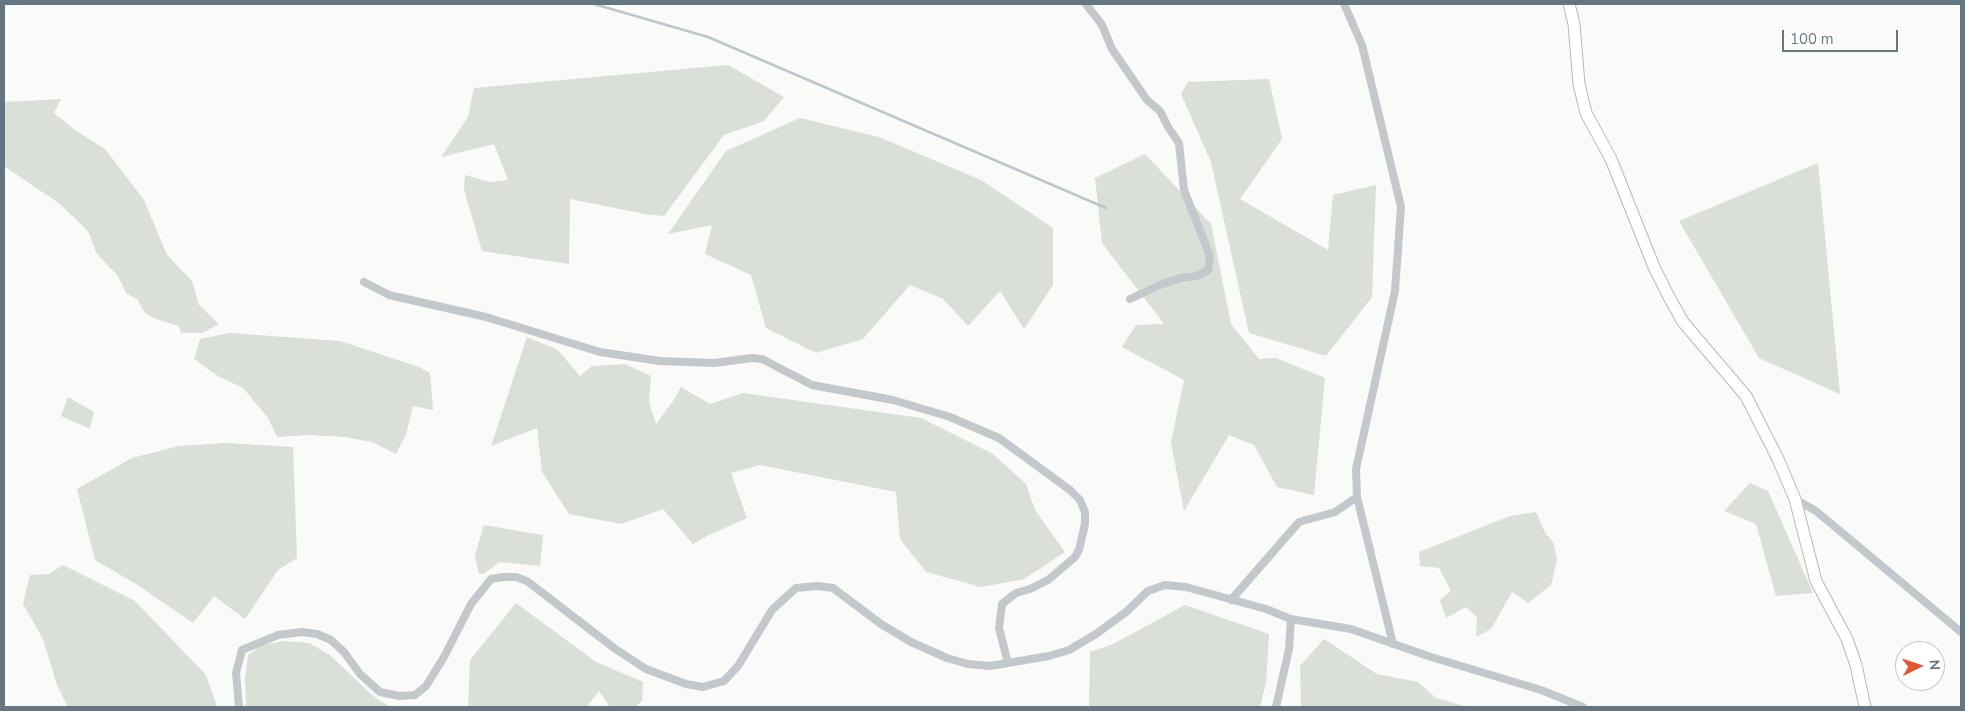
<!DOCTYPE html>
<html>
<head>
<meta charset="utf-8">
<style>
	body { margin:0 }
	#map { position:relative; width:1965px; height:711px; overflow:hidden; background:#fafaf8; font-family:"Nunito Sans",sans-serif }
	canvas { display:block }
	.frame { position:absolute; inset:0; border:5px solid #657683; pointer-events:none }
	.north { position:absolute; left:1895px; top:641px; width:50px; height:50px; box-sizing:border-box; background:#fff; border:1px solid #c1c8cd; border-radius:50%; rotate:86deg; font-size:14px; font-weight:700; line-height:20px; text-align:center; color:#657683 }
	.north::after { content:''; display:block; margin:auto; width:18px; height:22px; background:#e4572e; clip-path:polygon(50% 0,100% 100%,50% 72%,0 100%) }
	.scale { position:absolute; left:1782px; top:30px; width:116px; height:22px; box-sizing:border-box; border:2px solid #657683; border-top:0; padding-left:6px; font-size:15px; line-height:18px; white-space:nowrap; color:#657683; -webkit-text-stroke:4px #fff; paint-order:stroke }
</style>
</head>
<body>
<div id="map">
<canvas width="1965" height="711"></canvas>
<div class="frame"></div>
<div class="north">N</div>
<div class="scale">100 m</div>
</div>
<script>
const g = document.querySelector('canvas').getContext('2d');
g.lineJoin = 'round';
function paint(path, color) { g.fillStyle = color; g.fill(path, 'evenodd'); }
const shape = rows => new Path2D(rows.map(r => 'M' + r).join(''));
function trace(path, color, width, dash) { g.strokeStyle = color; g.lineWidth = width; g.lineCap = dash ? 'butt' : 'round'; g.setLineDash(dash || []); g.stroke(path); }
const green = shape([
	[728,65,784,97,764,121,724,135,664,216,645,214,570,199,569,264,482,251,464,190,465,175,490,182,508,180,494,144,441,157,468,117,474,88],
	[1269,79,1282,139,1240,199,1328,250,1333,195,1376,185,1372,297,1326,356,1249,333,1211,162,1181,94,1188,82],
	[61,99,54,113,75,130,105,149,144,200,167,255,192,281,199,305,219,324,202,333,181,333,179,326,159,320,146,314,137,299,126,293,118,276,97,254,88,231,60,204,4,166,4,102],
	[800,118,879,137,981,180,1053,228,1053,285,1024,329,1000,291,968,326,943,299,910,285,863,339,816,353,766,328,751,275,705,254,712,225,668,234,726,151],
	[1145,154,1211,224,1231,324,1259,359,1276,358,1325,378,1314,495,1277,487,1254,445,1229,435,1184,511,1171,442,1184,380,1122,347,1136,325,1164,324,1102,243,1095,178],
	[1818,163,1840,394,1759,358,1679,221],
	[230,333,340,341,419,367,430,373,433,410,413,406,406,435,396,454,372,442,345,437,310,435,277,437,268,418,243,388,218,376,194,359,200,339],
	[527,337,558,350,580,376,592,366,625,364,651,376,649,402,656,424,673,401,681,387,710,404,743,393,921,418,993,454,1026,484,1035,510,1065,552,1024,579,981,587,926,572,900,539,896,492,760,465,731,473,747,518,709,535,693,544,663,509,621,524,569,514,542,472,537,428,491,446],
	[68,397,94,412,90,429,61,416],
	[224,443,293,447,297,558,278,570,245,619,214,596,193,623,136,584,95,560,77,489,132,458,179,446],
	[1750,483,1768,491,1813,593,1776,596,1756,524,1724,511],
	[1536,512,1545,532,1554,544,1557,560,1551,585,1528,603,1512,592,1491,629,1476,637,1477,617,1466,607,1446,618,1440,600,1451,591,1439,568,1420,566,1419,552,1510,516],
	[484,525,543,535,540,566,499,562,485,573,479,574,475,555],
	[63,565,135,601,206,675,217,707,68,707,57,685,43,639,23,604,30,575,49,574],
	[516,603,596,662,643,682,642,701,635,707,610,707,599,691,587,707,468,707,470,660],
	[1185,605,1269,634,1266,683,1260,707,1089,707,1090,652,1113,644],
	[1324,639,1377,674,1418,682,1436,698,1468,707,1301,707,1300,666],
	[285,641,309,643,330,655,372,695,390,707,246,707,245,679,248,655,262,645]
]);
const stream = shape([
	[594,4,708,37,1106,208]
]);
const street = shape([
	[1086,4,1102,25,1112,49,1147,100,1160,111,1168,127,1179,143,1184,190,1210,256,1208,270,1197,276,1180,278,1160,285,1130,299],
	[1344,4,1362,45,1401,207,1395,291,1356,469,1357,497,1393,644],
	[364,282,389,295,486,317,600,352,660,361,714,363,752,358,762,359,812,385,893,400,950,417,999,438,1070,490,1080,500,1085,512,1085,524,1079,550,1075,557,1048,580,1030,589,1016,593,1002,604,999,628,1008,663],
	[1795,499,1816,511,1961,632],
	[1231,600,1299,522,1335,512,1357,497],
	[239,707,236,673,242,650,278,635,302,632,317,634,331,640,344,652,360,674,380,692,399,696,415,695,426,686,444,657,471,604,491,579,503,577,516,577,527,581,614,648,646,669,686,684,703,687,724,681,738,666,772,610,796,588,817,586,833,588,881,624,911,642,947,658,968,664,990,666,1049,656,1069,650,1096,634,1126,612,1148,591,1165,585,1186,587,1266,609,1291,619,1351,629,1431,657,1541,690,1583,707],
	[1276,707,1289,649,1291,619]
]);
const secondary = shape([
	[1569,4,1574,24,1579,84,1586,113,1611,159,1654,267,1669,297,1683,322,1746,396,1778,459,1795,499,1816,581,1847,639,1856,665,1865,707]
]);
paint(green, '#dadfd7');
trace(stream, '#bbc7cb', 2.5);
trace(secondary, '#b3babf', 13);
trace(street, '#c3c8cc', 8);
trace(secondary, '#fff', 11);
</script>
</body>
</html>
